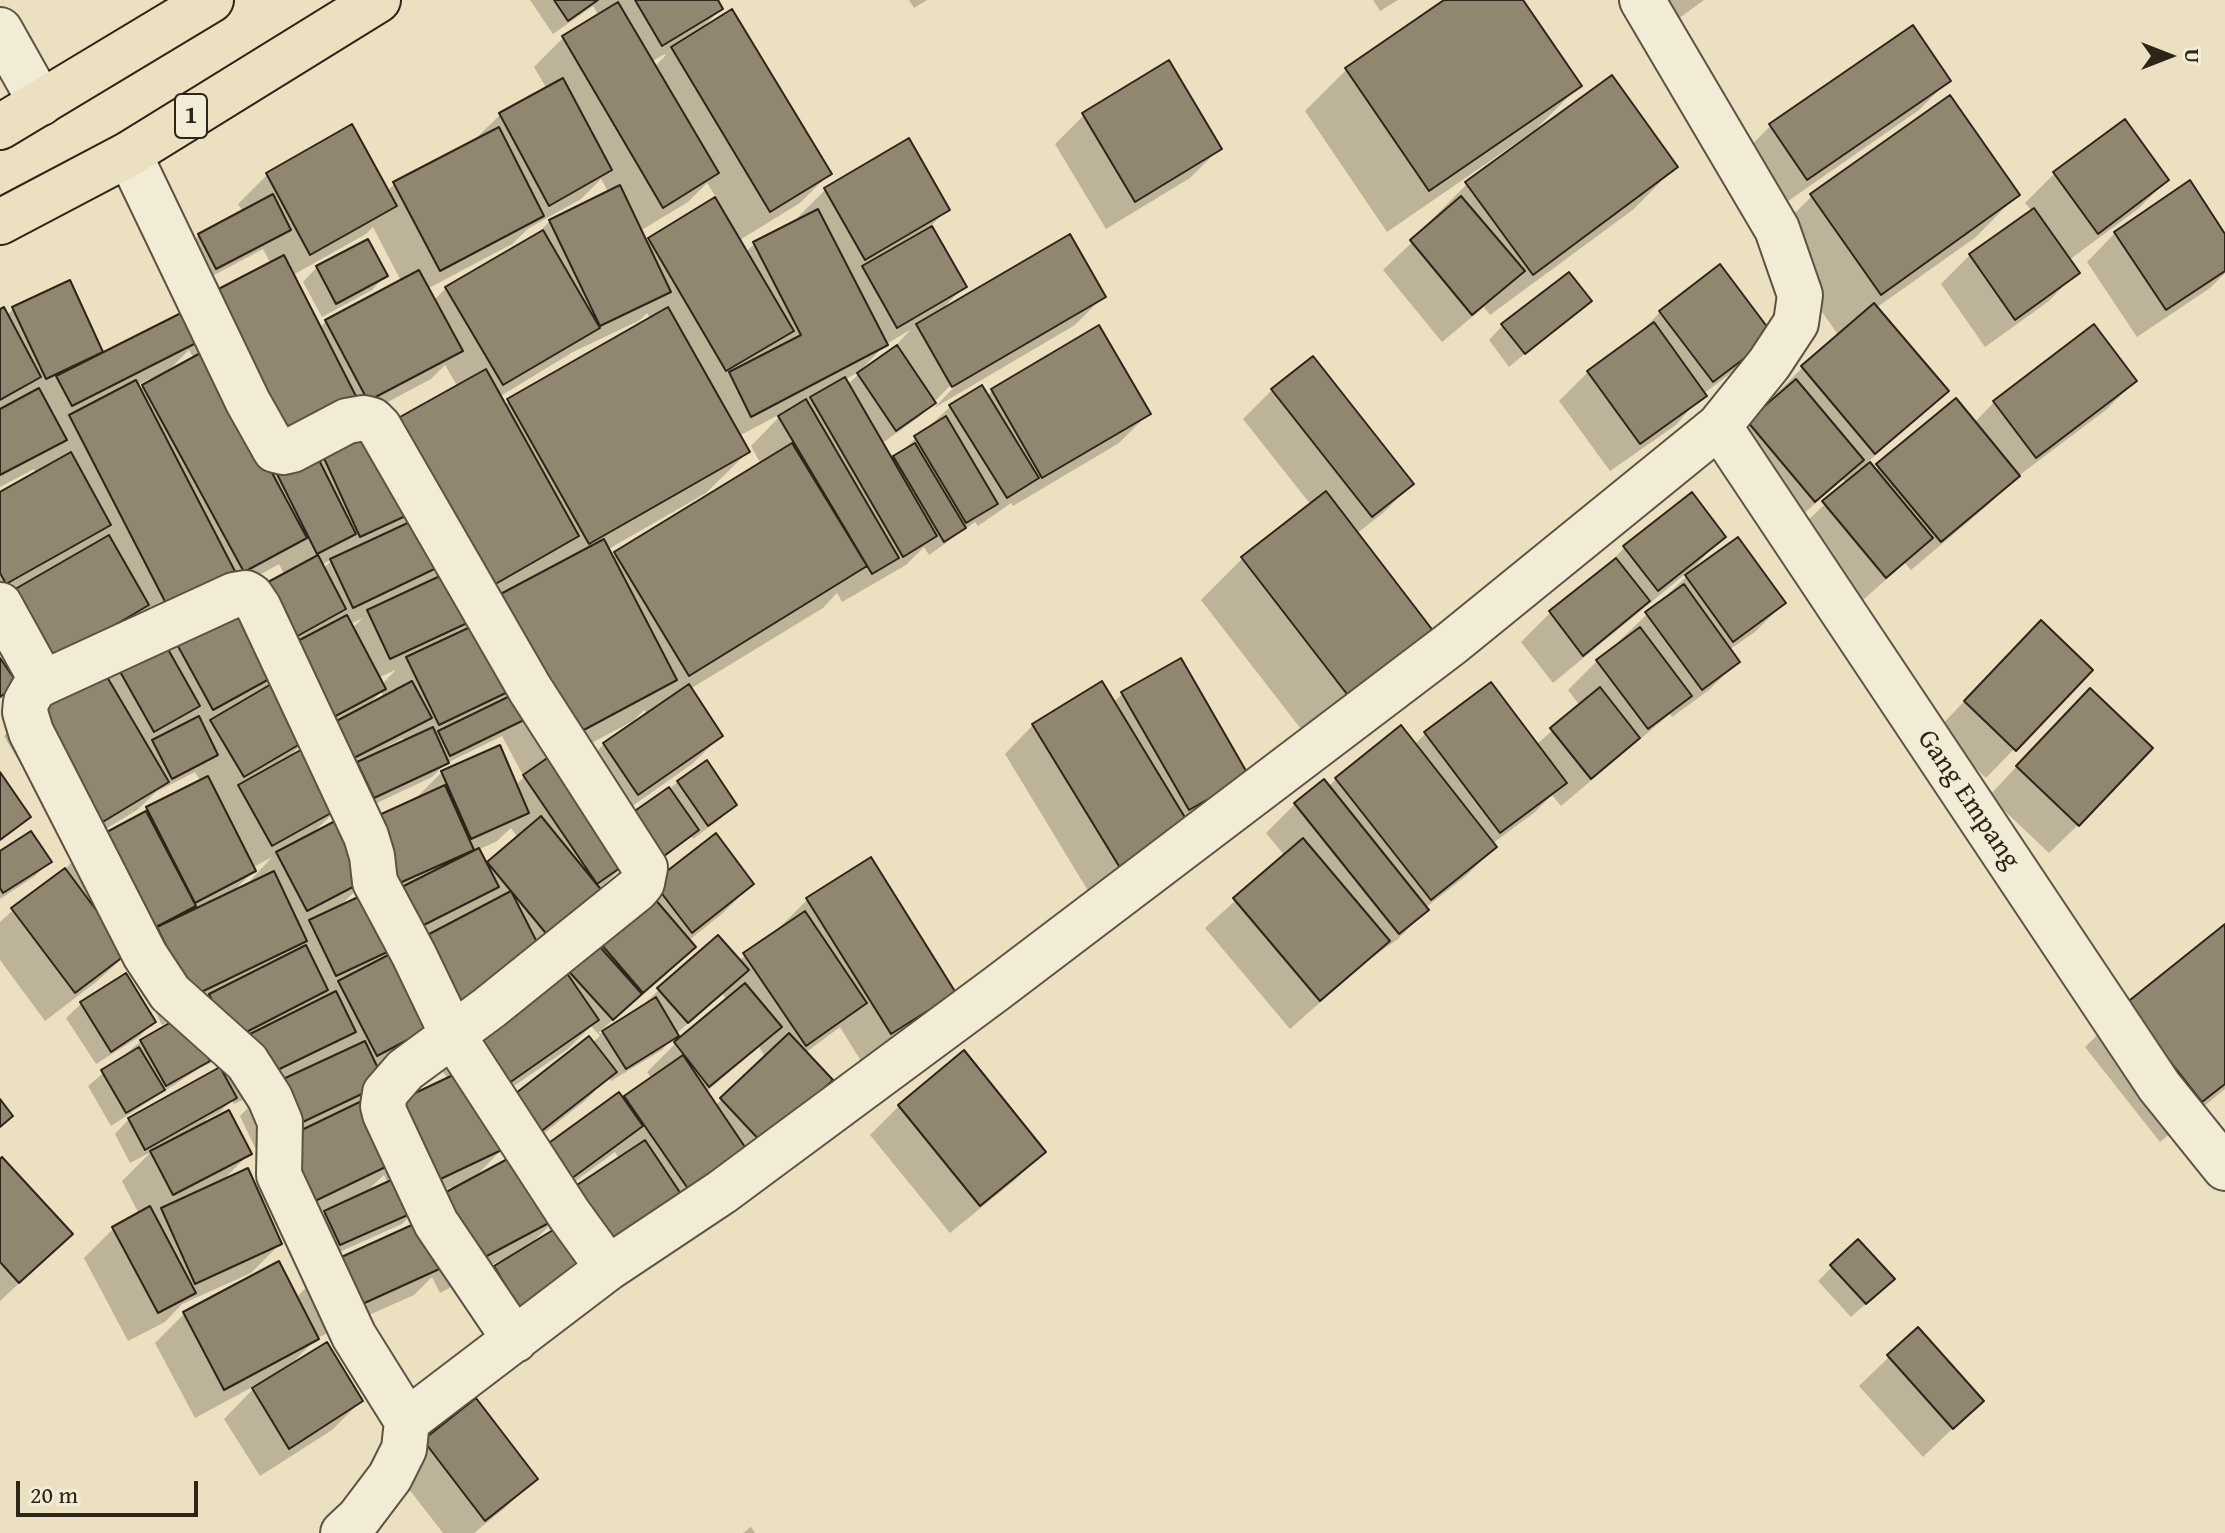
<!DOCTYPE html>
<html>
<head>
<meta charset="utf-8">
<style>
	body { margin:0 }
	#map { position:relative; width:2225px; height:1533px; overflow:hidden; background:#ebe0c0; font-family:"Gentium Book Plus",serif }
	canvas { display:block }
	.north { position:absolute; left:2129px; top:16px; width:80px; height:80px; -webkit-text-stroke:6px #f2ebd6; paint-order:stroke; rotate:90deg; font-size:22px; font-weight:700; line-height:32px; text-align:center; color:#2f2419 }
	.north::after { content:''; display:block; margin:auto; width:28px; height:36px; background:#2f2419; clip-path:polygon(50% 0,100% 100%,50% 72%,0 100%) }
	.scale { position:absolute; left:16px; top:1481px; width:182px; height:36px; box-sizing:border-box; border:4px solid #2f2419; border-top:0; padding-left:10px; font-size:24px; line-height:28px; white-space:nowrap; color:#2f2419; -webkit-text-stroke:6px #f2ebd6; paint-order:stroke }
</style>
</head>
<body>
<div id="map">
<canvas width="2225" height="1533"></canvas>
<div class="north">U</div>
<div class="scale">20 m</div>
</div>
<script>
const g = document.querySelector('canvas').getContext('2d');
g.lineJoin = 'round';
function paint(path, color) { g.fillStyle = color; g.fill(path, 'evenodd'); }
const shape = rows => new Path2D(rows.map(r => 'M' + r).join(''));
function trace(path, color, width, dash) { g.strokeStyle = color; g.lineWidth = width; g.lineCap = dash ? 'butt' : 'round'; g.setLineDash(dash || []); g.stroke(path); }
function label(font, color, halo, rows, align = 'center') {
  g.font = font + ' "Gentium Book Plus",serif'; g.lineWidth = 6; g.setLineDash([]); g.textBaseline = 'middle'; g.strokeStyle = halo; g.fillStyle = color; for (const [text, x, y, turn = 0] of rows) {
    g.save(); g.translate(x, y); g.rotate((+turn || 0) * Math.PI / 180); g.textAlign = isNaN(turn) ? turn : align; if (halo) g.strokeText(text, 0, 0); g.fillText(text, 0, 0); g.restore();
  }
}
const shadow = shape([
	[530,0,716,0,721,9,700,30,829,174,800,203,738,241,745,253,755,243,797,221,796,219,825,190,908,141,947,209,930,227,965,286,941,310,1104,296,1075,325,934,408,960,381,958,378,919,417,881,444,891,461,950,407,987,396,992,391,1148,414,1119,443,1013,506,1011,503,978,526,975,522,929,555,924,547,906,565,842,602,837,593,823,608,690,689,721,736,692,764,611,821,617,830,678,782,735,805,720,819,693,839,691,836,645,872,634,856,598,890,600,892,402,1055,376,1068,381,1118,448,1079,437,1064,654,884,752,884,723,913,688,941,694,947,665,976,599,1032,600,1034,646,1006,644,1004,659,990,718,938,738,961,779,931,778,929,807,900,870,860,953,993,925,1022,861,1061,840,1027,805,1053,830,1080,558,1308,466,1297,501,1260,440,1293,432,1277,414,1295,317,1338,290,1365,361,1401,332,1430,260,1476,224,1419,258,1384,195,1418,155,1343,184,1314,296,1298,327,1266,407,1228,436,1200,453,1190,451,1187,414,1205,416,1210,402,1224,326,1258,311,1227,330,1207,284,1229,255,1169,276,1149,259,1156,240,1116,268,1088,234,1104,232,1100,220,1112,205,1120,250,1153,221,1182,280,1244,251,1273,182,1304,165,1322,128,1341,84,1258,113,1229,139,1214,122,1181,151,1152,130,1163,115,1134,129,1119,218,1070,216,1067,230,1054,200,1068,111,1126,88,1086,141,1041,174,1023,173,1020,162,1025,127,954,96,982,45,1021,0,960,0,922,13,910,62,872,91,843,138,817,147,809,201,782,195,772,156,792,137,810,71,850,4,736,33,707,16,683,0,699,0,661,4,666,6,665,0,654,0,494,36,474,34,469,0,487,0,311,7,315,14,308,69,282,102,355,186,312,271,264,263,249,201,282,185,250,199,235,243,212,238,204,267,175,387,191,395,184,470,144,500,115,547,89,534,67,563,38,599,16,593,6,553,34],
	[665,54,666,55,654,67,651,62],
	[601,179,609,193,550,221,534,237,446,288,433,301,427,289,512,244,529,228,581,199],
	[707,183,717,199,646,243,640,231,688,202],
	[373,227,401,281,326,321,320,328,293,275,366,234],
	[647,313,650,319,504,405,499,397,573,352,640,320],
	[910,330,891,351,860,373,847,385,844,380,859,372,885,345],
	[189,350,194,359,167,372],
	[445,365,458,387,377,440,274,468,339,428,431,379],
	[149,379,149,380,139,390,136,386],
	[784,412,751,446,761,464,611,558,607,550,706,493,748,452,739,436],
	[332,559,332,560,323,569,321,565],
	[279,564,285,576,166,649,224,595],
	[363,618,352,628,350,624],
	[395,670,395,671,382,684,378,678],
	[381,692,384,698,366,707],
	[352,705,352,709,324,724,322,721],
	[644,710,647,715,604,744,577,771,567,756,633,721],
	[502,736,524,777,515,786,499,747,441,773,412,802,349,841,310,836,338,808,289,757,302,744,334,774,361,759,344,778,360,811,432,777,445,764],
	[403,738,405,742,386,751,384,748],
	[511,828,518,838,486,866,478,850,497,841],
	[272,857,248,883,250,885,231,893,254,871,252,868],
	[356,890,360,899,337,909],
	[722,993,727,1001,676,1043,647,1072,652,1079,530,1161,524,1149,586,1100,608,1077,611,1081,662,1050,676,1034],
	[591,1026,600,1036,592,1043,492,1118,486,1105,568,1049],
	[759,1047,765,1057,715,1106,706,1092],
	[501,1150,509,1160,474,1178],
	[615,1152,619,1159,555,1208,551,1199],
	[384,1175,388,1184,364,1194],
	[548,1227,552,1233,532,1243],
	[909,0,927,0,914,8],
	[1373,0,1398,0,1380,11],
	[1447,0,1520,0,1579,86,1535,130,1387,232,1305,111,1346,70],
	[1651,0,1704,0,1670,25],
	[1948,81,1919,110,1778,208,1742,155,1770,126],
	[1084,115,1219,149,1190,178,1106,229,1055,144],
	[2125,122,2167,180,2138,209,2069,260,2077,272,2049,301,1985,347,1941,284,1970,255,2032,211,2025,203,2054,174],
	[1675,167,1634,209,1490,315,1484,307,1442,342,1383,270,1427,228,1425,226,1467,184],
	[2017,195,1976,237,1876,308,1946,391,1868,462,1874,470,1974,423,1994,402,2135,381,2106,410,2013,480,1988,505,1911,570,1905,563,1856,606,1795,532,1847,484,1843,479,1785,530,1720,451,1776,399,1774,396,1803,367,1839,336,1770,238,1812,196],
	[2115,233,2225,238,2225,273,2210,288,2137,337,2087,262],
	[317,267,386,275,372,290,322,317,303,282],
	[1589,301,1509,367,1489,340,1503,325],
	[1660,312,1772,336,1743,364,1703,394,1676,425,1610,471,1559,401,1588,372,1633,340],
	[1272,390,1412,484,1383,513,1356,534,1442,644,1318,751,1201,600,1242,559,1311,505,1243,419],
	[1692,495,1723,537,1695,566,1553,683,1521,642,1550,613,1596,577,1624,548],
	[1688,575,1784,603,1755,632,1729,650,1738,661,1709,690,1672,717,1670,714,1561,806,1552,795,1535,812,1492,844,1495,847,1466,876,1425,908,1427,910,1398,939,1368,960,1290,1029,1205,928,1285,856,1266,833,1295,804,1328,787,1336,779,1414,745,1426,733,1536,745,1580,706,1568,690,1597,661,1619,645,1617,643],
	[2012,651,2014,749,1986,778,1936,731],
	[1123,693,1246,776,1093,899,1005,754,1033,725,1113,703],
	[2061,719,2078,825,2049,853,1989,796],
	[0,854,49,862,35,876,0,899],
	[2225,927,2225,1089,2160,1142,2085,1047,2127,1006],
	[125,976,153,1022,139,1037,96,1064,66,1018,81,1004],
	[899,1106,1044,1152,1015,1180,950,1233,870,1135],
	[0,1162,41,1263,0,1301],
	[1832,1267,1878,1293,1851,1317,1818,1281],
	[1917,1330,1981,1401,1923,1457,1859,1386],
	[424,1442,535,1478,506,1507,474,1533,443,1533,395,1471],
	[751,1527,755,1533,743,1533]
]);
const building = shape([
	[554,0,598,0,568,21,554,0],
	[635,0,718,0,723,9,662,46,635,0],
	[1444,0,1523,0,1582,86,1429,191,1345,68,1444,0],
	[618,2,719,173,663,208,562,36,618,2],
	[732,9,832,174,770,212,671,47,732,9],
	[1913,25,1951,81,1807,180,1769,124,1913,25],
	[1169,60,1222,149,1135,202,1082,113,1169,60],
	[1612,75,1678,167,1533,275,1465,182,1612,75],
	[563,78,612,170,549,206,499,113,563,78],
	[1950,95,2020,195,1881,295,1810,194,1950,95],
	[2125,119,2169,180,2098,234,2053,172,2125,119],
	[352,124,397,206,310,255,266,173,352,124],
	[499,127,544,216,440,271,393,182,499,127],
	[909,138,950,210,865,260,824,188,909,138],
	[2190,180,2225,234,2225,271,2166,310,2114,232,2190,180],
	[620,185,671,292,600,326,549,220,620,185],
	[273,194,291,230,216,269,198,234,273,194],
	[1461,196,1525,271,1472,315,1410,240,1461,196],
	[715,197,794,331,726,371,648,238,715,197],
	[2034,208,2080,273,2015,320,1969,254,2034,208],
	[818,209,888,345,751,417,729,372,801,335,753,242,818,209],
	[932,226,967,287,897,328,862,266,932,226],
	[543,230,600,328,503,385,445,287,543,230],
	[1070,234,1106,297,952,387,916,324,1070,234],
	[368,239,388,276,336,304,316,266,368,239],
	[284,255,360,404,281,444,205,296,284,255],
	[1720,264,1774,336,1713,382,1659,311,1720,264],
	[419,270,463,351,368,401,325,320,419,270],
	[1569,272,1592,301,1525,354,1501,324,1569,272],
	[70,280,103,352,46,379,12,307,70,280],
	[1874,303,1949,391,1875,454,1801,366,1874,303],
	[4,307,41,377,0,400,0,309,4,307],
	[668,307,750,452,589,544,507,399,668,307],
	[187,310,202,340,72,406,56,376,187,310],
	[1654,322,1707,396,1640,444,1587,371,1654,322],
	[2094,324,2137,381,2036,458,1993,401,2094,324],
	[1099,325,1151,414,1042,478,991,389,1099,325],
	[897,345,936,403,896,431,857,373,897,345],
	[206,350,307,538,244,572,142,385,206,350],
	[1313,356,1414,484,1372,517,1271,389,1313,356],
	[486,369,579,536,485,590,391,422,486,369],
	[845,377,937,536,903,557,810,397,845,377],
	[1796,379,1864,460,1815,502,1747,421,1796,379],
	[136,380,240,581,173,617,69,415,136,380],
	[982,385,1039,478,1007,498,949,405,982,385],
	[39,388,67,440,0,475,0,409,39,388],
	[1956,398,2020,476,1941,542,1876,464,1956,398],
	[806,399,899,558,872,574,778,416,806,399],
	[946,416,998,504,966,523,914,436,946,416],
	[370,421,412,513,360,537,318,445,370,421],
	[792,443,867,566,689,676,614,552,792,443],
	[915,443,966,528,944,542,893,456,915,443],
	[312,446,356,534,317,554,273,466,312,446],
	[71,452,111,525,6,584,0,573,0,492,71,452],
	[1870,462,1933,538,1886,578,1822,501,1870,462],
	[1326,491,1444,645,1360,711,1241,557,1326,491],
	[1692,492,1726,537,1658,591,1623,546,1692,492],
	[427,514,449,562,353,608,330,559,427,514],
	[109,535,149,605,50,663,10,592,109,535],
	[1738,537,1786,603,1733,642,1685,575,1738,537],
	[604,539,677,680,567,739,493,598,604,539],
	[318,555,346,609,285,643,257,588,318,555],
	[1616,558,1650,601,1583,656,1549,611,1616,558],
	[455,569,478,618,390,659,367,610,455,569],
	[1684,584,1740,662,1702,690,1645,612,1684,584],
	[243,599,282,672,213,710,174,639,243,599],
	[347,615,386,689,332,718,292,644,347,615],
	[2041,620,2093,670,2016,751,1964,701,2041,620],
	[481,622,512,690,439,725,406,657,481,622],
	[1640,627,1692,696,1648,729,1596,660,1640,627],
	[160,635,200,706,154,732,114,661,160,635],
	[0,658,18,684,0,697,0,658],
	[1181,658,1249,776,1189,810,1121,692,1181,658],
	[100,665,169,782,101,823,31,706,100,665],
	[278,680,312,737,244,777,210,720,278,680],
	[412,681,432,718,348,761,329,725,412,681],
	[1102,681,1192,829,1122,871,1032,724,1102,681],
	[1491,682,1567,783,1500,833,1424,732,1491,682],
	[689,684,723,736,638,795,603,743,689,684],
	[1600,687,1640,738,1591,779,1550,728,1600,687],
	[2090,688,2153,748,2079,826,2016,766,2090,688],
	[514,694,526,719,450,756,438,731,514,694],
	[199,716,218,755,172,779,152,740,199,716],
	[1401,725,1497,847,1431,900,1335,778,1401,725],
	[433,727,449,763,374,798,357,762,433,727],
	[500,745,529,813,471,839,441,771,500,745],
	[306,747,340,808,272,846,238,785,306,747],
	[563,747,637,856,597,884,523,775,563,747],
	[707,760,737,805,708,826,677,781,707,760],
	[0,772,31,817,0,840,0,772],
	[208,776,256,871,195,903,146,807,208,776],
	[1324,779,1429,910,1399,934,1294,803,1324,779],
	[445,785,474,850,395,885,366,821,445,785],
	[669,787,699,830,660,859,629,815,669,787],
	[146,811,196,906,139,936,90,841,146,811],
	[541,816,603,892,549,937,487,862,541,816],
	[339,819,370,878,307,911,276,852,339,819],
	[31,831,52,862,3,893,0,888,0,851,31,831],
	[716,833,754,884,692,933,653,882,716,833],
	[1303,838,1390,941,1320,1001,1233,898,1303,838],
	[479,848,499,887,404,935,384,896,479,848],
	[871,857,956,993,891,1034,806,898,871,857],
	[65,868,128,953,75,993,11,908,65,868],
	[274,871,307,941,191,997,157,927,274,871],
	[371,891,398,947,336,976,309,920,371,891],
	[511,891,545,958,450,1009,414,942,511,891],
	[648,891,696,947,643,993,595,937,648,891],
	[805,911,867,1003,806,1046,743,953,805,911],
	[2225,924,2225,1084,2202,1102,2125,1004,2225,924],
	[718,935,749,970,688,1023,657,988,718,935],
	[592,938,642,994,613,1020,563,965,592,938],
	[306,945,328,990,231,1040,209,994,306,945],
	[394,952,434,1026,377,1056,338,981,394,952],
	[562,966,599,1020,502,1088,465,1034,562,966],
	[126,973,156,1022,111,1052,80,1002,126,973],
	[745,983,782,1027,709,1087,674,1042,745,983],
	[336,991,356,1032,263,1077,244,1037,336,991],
	[656,997,679,1036,626,1069,602,1031,656,997],
	[185,1014,210,1061,166,1086,140,1040,185,1014],
	[789,1033,833,1080,764,1145,720,1098,789,1033],
	[589,1036,617,1072,539,1133,511,1097,589,1036],
	[365,1041,385,1083,288,1129,268,1086,365,1041],
	[139,1047,165,1090,126,1113,101,1070,139,1047],
	[964,1050,1046,1152,980,1206,898,1105,964,1050],
	[683,1055,749,1153,691,1193,624,1096,683,1055],
	[220,1067,237,1098,145,1150,128,1118,220,1067],
	[470,1067,508,1147,430,1184,392,1104,470,1067],
	[619,1092,643,1126,560,1187,535,1153,619,1092],
	[372,1096,402,1159,313,1202,283,1139,372,1096],
	[0,1099,13,1116,0,1127,0,1099],
	[229,1110,252,1154,173,1195,150,1151,229,1110],
	[645,1140,685,1200,611,1249,571,1189,645,1140],
	[526,1149,562,1216,470,1265,435,1198,526,1149],
	[2,1157,73,1234,19,1283,0,1262,0,1159,2,1157],
	[248,1168,282,1244,195,1284,161,1208,248,1168],
	[402,1175,419,1210,340,1245,324,1211,402,1175],
	[150,1206,196,1293,158,1313,112,1227,150,1206],
	[425,1219,446,1266,347,1311,326,1264,425,1219],
	[558,1227,589,1279,525,1318,494,1266,558,1227],
	[1858,1239,1895,1279,1866,1304,1830,1265,1858,1239],
	[279,1261,319,1339,224,1390,183,1312,279,1261],
	[1918,1327,1984,1401,1953,1429,1887,1355,1918,1327],
	[327,1342,363,1401,289,1449,252,1388,327,1342],
	[476,1398,538,1479,485,1521,423,1440,476,1398]
]);
const minor = shape([
	[0,30,41,103],
	[129,154,248,402,275,450,283,452,292,450,347,421,364,418,372,420,379,427,530,689,645,868,642,883,637,889,489,1008,405,1070,385,1093,383,1106,385,1114,436,1223,515,1340],
	[1719,426,2159,1086,2225,1168],
	[0,605,43,683,34,688,26,702,25,712,31,732,145,955,170,993,247,1062,270,1098,280,1122,279,1175,354,1336,407,1421],
	[43,683,234,595,246,593,251,596,259,608,366,836,372,856,375,882,414,955,452,1034,569,1214,608,1268],
	[343,1533,359,1518,390,1477,404,1449,407,1421,608,1268,722,1192,996,989,1452,643,1719,426,1769,364,1796,323,1800,295,1777,229,1642,0]
]);
const highway = shape([
	[0,127,211,0],
	[0,222,129,154,378,0]
]);
const shields = [
	[191,116,32]
];
const shieldNames = [
	["1",191,116]
];
const streetNames = [
	["Gang Empang",1968,800,56]
];
paint(shadow, '#0003');
paint(building, '#918670');
trace(building, '#2f2419', 2);
trace(minor, '#5e5343', 48);
trace(highway, '#2f2419', 48);
trace(minor, '#f2ebd6', 44);
trace(highway, '#ebe0c0', 44);
for (const [x, y, w] of shields) { const box = new Path2D(); box.roundRect(x - w / 2, y - 22, w, 44, 6); g.fillStyle = '#f2ebd6'; g.fill(box); trace(box, '#2f2419', 2); }
label('bold 26px', '#2f2419', null, shieldNames);
label('28px', '#2f2419', '#f2ebd6', streetNames);
</script>
</body>
</html>
